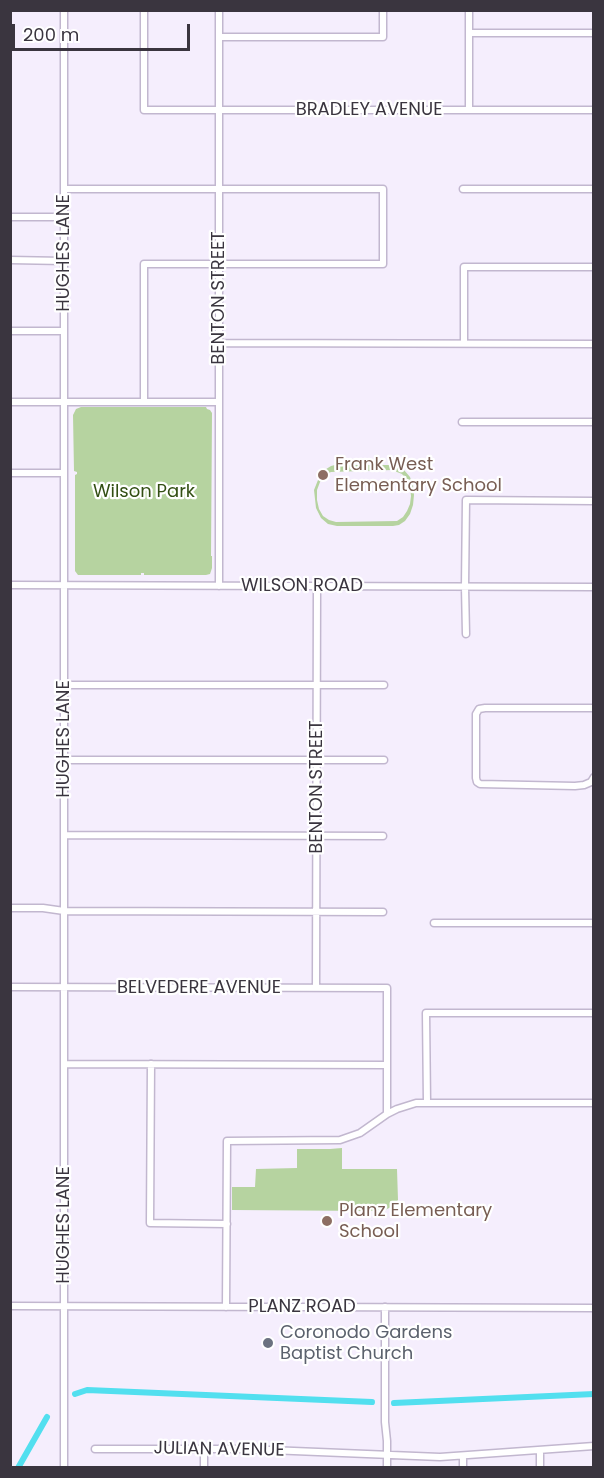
<!DOCTYPE html>
<html>
<head>
<meta charset="utf-8">
<style>
	body { margin:0 }
	#map { position:relative; width:604px; height:1478px; overflow:hidden; background:#f5eefd; font-family:Poppins,sans-serif }
	canvas { display:block }
	.frame { position:absolute; inset:0; border:12px solid #3a353f; pointer-events:none }
	.scale { position:absolute; left:12px; top:24px; width:178px; height:27px; box-sizing:border-box; border:3px solid #3a353f; border-top:0; padding-left:8px; font-size:18px; line-height:21px; white-space:nowrap; color:#3a353f; -webkit-text-stroke:4px #fff; paint-order:stroke }
</style>
</head>
<body>
<div id="map">
<canvas width="604" height="1478"></canvas>
<div class="frame"></div>
<div class="scale">200 m</div>
</div>
<script>
const g = document.querySelector('canvas').getContext('2d');
g.lineJoin = 'round';
function paint(path, color) { g.fillStyle = color; g.fill(path, 'evenodd'); }
const shape = rows => new Path2D(rows.map(r => 'M' + r).join(''));
function trace(path, color, width, dash) { g.strokeStyle = color; g.lineWidth = width; g.lineCap = dash ? 'butt' : 'round'; g.setLineDash(dash || []); g.stroke(path); }
function label(font, color, halo, rows, align = 'center') {
  g.font = font + ' Poppins,sans-serif'; g.lineWidth = 4.5; g.setLineDash([]); g.textBaseline = 'middle'; g.strokeStyle = halo; g.fillStyle = color; for (const [text, x, y, turn = 0] of rows) {
    g.save(); g.translate(x, y); g.rotate((+turn || 0) * Math.PI / 180); g.textAlign = isNaN(turn) ? turn : align; if (halo) g.strokeText(text, 0, 0); g.fillText(text, 0, 0); g.restore();
  }
}
const green = shape([
	[81,407,206,407,207,409,210,410,212,413,211,556,212,556,212,568,210,574,206,575,144,575,144,573,141,573,141,575,78,575,75,571,75,475,77,474,77,472,74,471,73,415,76,409],
	[335,465,393,465,404,470,410,477,413,486,414,495,413,505,410,514,405,521,399,525,393,526,337,526,328,524,321,518,316,508,314,490,320,475,323,471,331,466],
	[392,470,402,474,407,480,410,487,411,496,410,504,407,511,403,517,397,521,336,522,329,520,323,516,319,509,317,500,317,490,320,482,325,475,331,472],
	[342,1148,342,1169,397,1169,398,1200,393,1206,385,1210,372,1211,232,1210,232,1187,255,1187,256,1169,297,1168,297,1149,330,1149]
]);
const canal = shape([
	[75,1394,87,1390,372,1402],
	[394,1403,594,1394],
	[18,1468,47,1417]
]);
const minor = shape([
	[144,10,144,110,594,110],
	[469,33,594,33],
	[219,37,383,37,383,10],
	[469,110,469,10],
	[64,189,383,189,383,264,144,264,144,402],
	[463,189,594,189],
	[10,217,64,217],
	[10,260,64,261],
	[10,331,64,331],
	[219,343,594,344],
	[464,343,464,267,594,267],
	[10,402,219,402],
	[462,422,594,422],
	[10,473,64,473],
	[10,585,594,587],
	[219,586,219,10],
	[466,634,465,587,466,500,594,501],
	[64,685,384,685],
	[594,708,485,708,479,709,476,714,476,778,477,782,480,784,575,786,584,785,591,782,594,777],
	[64,760,384,760],
	[64,835,383,836],
	[10,908,43,908,64,911,383,912],
	[434,923,594,923],
	[10,987,387,988,387,1114],
	[316,988,317,586],
	[64,1064,387,1065],
	[151,1064,150,1223,227,1224],
	[427,1103,426,1013,594,1013],
	[10,1306,594,1308],
	[226,1307,227,1141,340,1140,360,1133,387,1114,397,1109,416,1103,594,1103],
	[385,1307,385,1422,387,1441,387,1468],
	[95,1449,245,1449,440,1457,594,1446],
	[64,1468,64,10],
	[204,1468,204,1449],
	[463,1468,463,1456],
	[540,1468,540,1450]
]);
const markers = [
	[323,475,6,"#8d6e63"],
	[327,1221,6,"#8d6e63"],
	[268,1343,6,"#6b7280"]
];
const streetNames = [
	["BRADLEY AVENUE",369,110],
	["HUGHES LANE",64,253,-90],
	["BENTON STREET",219,298,-90],
	["WILSON ROAD",302,586],
	["HUGHES LANE",64,739,-90],
	["BENTON STREET",317,787,-90],
	["BELVEDERE AVENUE",199,988],
	["HUGHES LANE",64,1225,-90],
	["PLANZ ROAD",302,1307],
	["JULIAN AVENUE",219,1450,1]
];
const educationNames = [
	["Frank West",335,465],
	["Elementary School",335,486],
	["Planz Elementary",339,1211],
	["School",339,1232]
];
const parkNames = [
	["Wilson Park",144,492]
];
const worshipNames = [
	["Coronodo Gardens",280,1333],
	["Baptist Church",280,1354]
];
paint(green, '#b6d3a0');
trace(canal, '#52dfef', 6);
trace(minor, '#c2b7cf', 9);
trace(minor, '#fff', 6);
for (const [x, y, r, color] of markers) { const dot = new Path2D(); dot.arc(x, y, r, 0, 2 * Math.PI); g.fillStyle = color; g.fill(dot); trace(dot, '#fff', 2); }
label('18px', '#3a353f', '#fff', streetNames);
label('18px', '#785e54', '#fff', educationNames, 'left');
label('18px', '#334f14', '#fff', parkNames);
label('18px', '#5b616d', '#fff', worshipNames, 'left');
</script>
</body>
</html>
